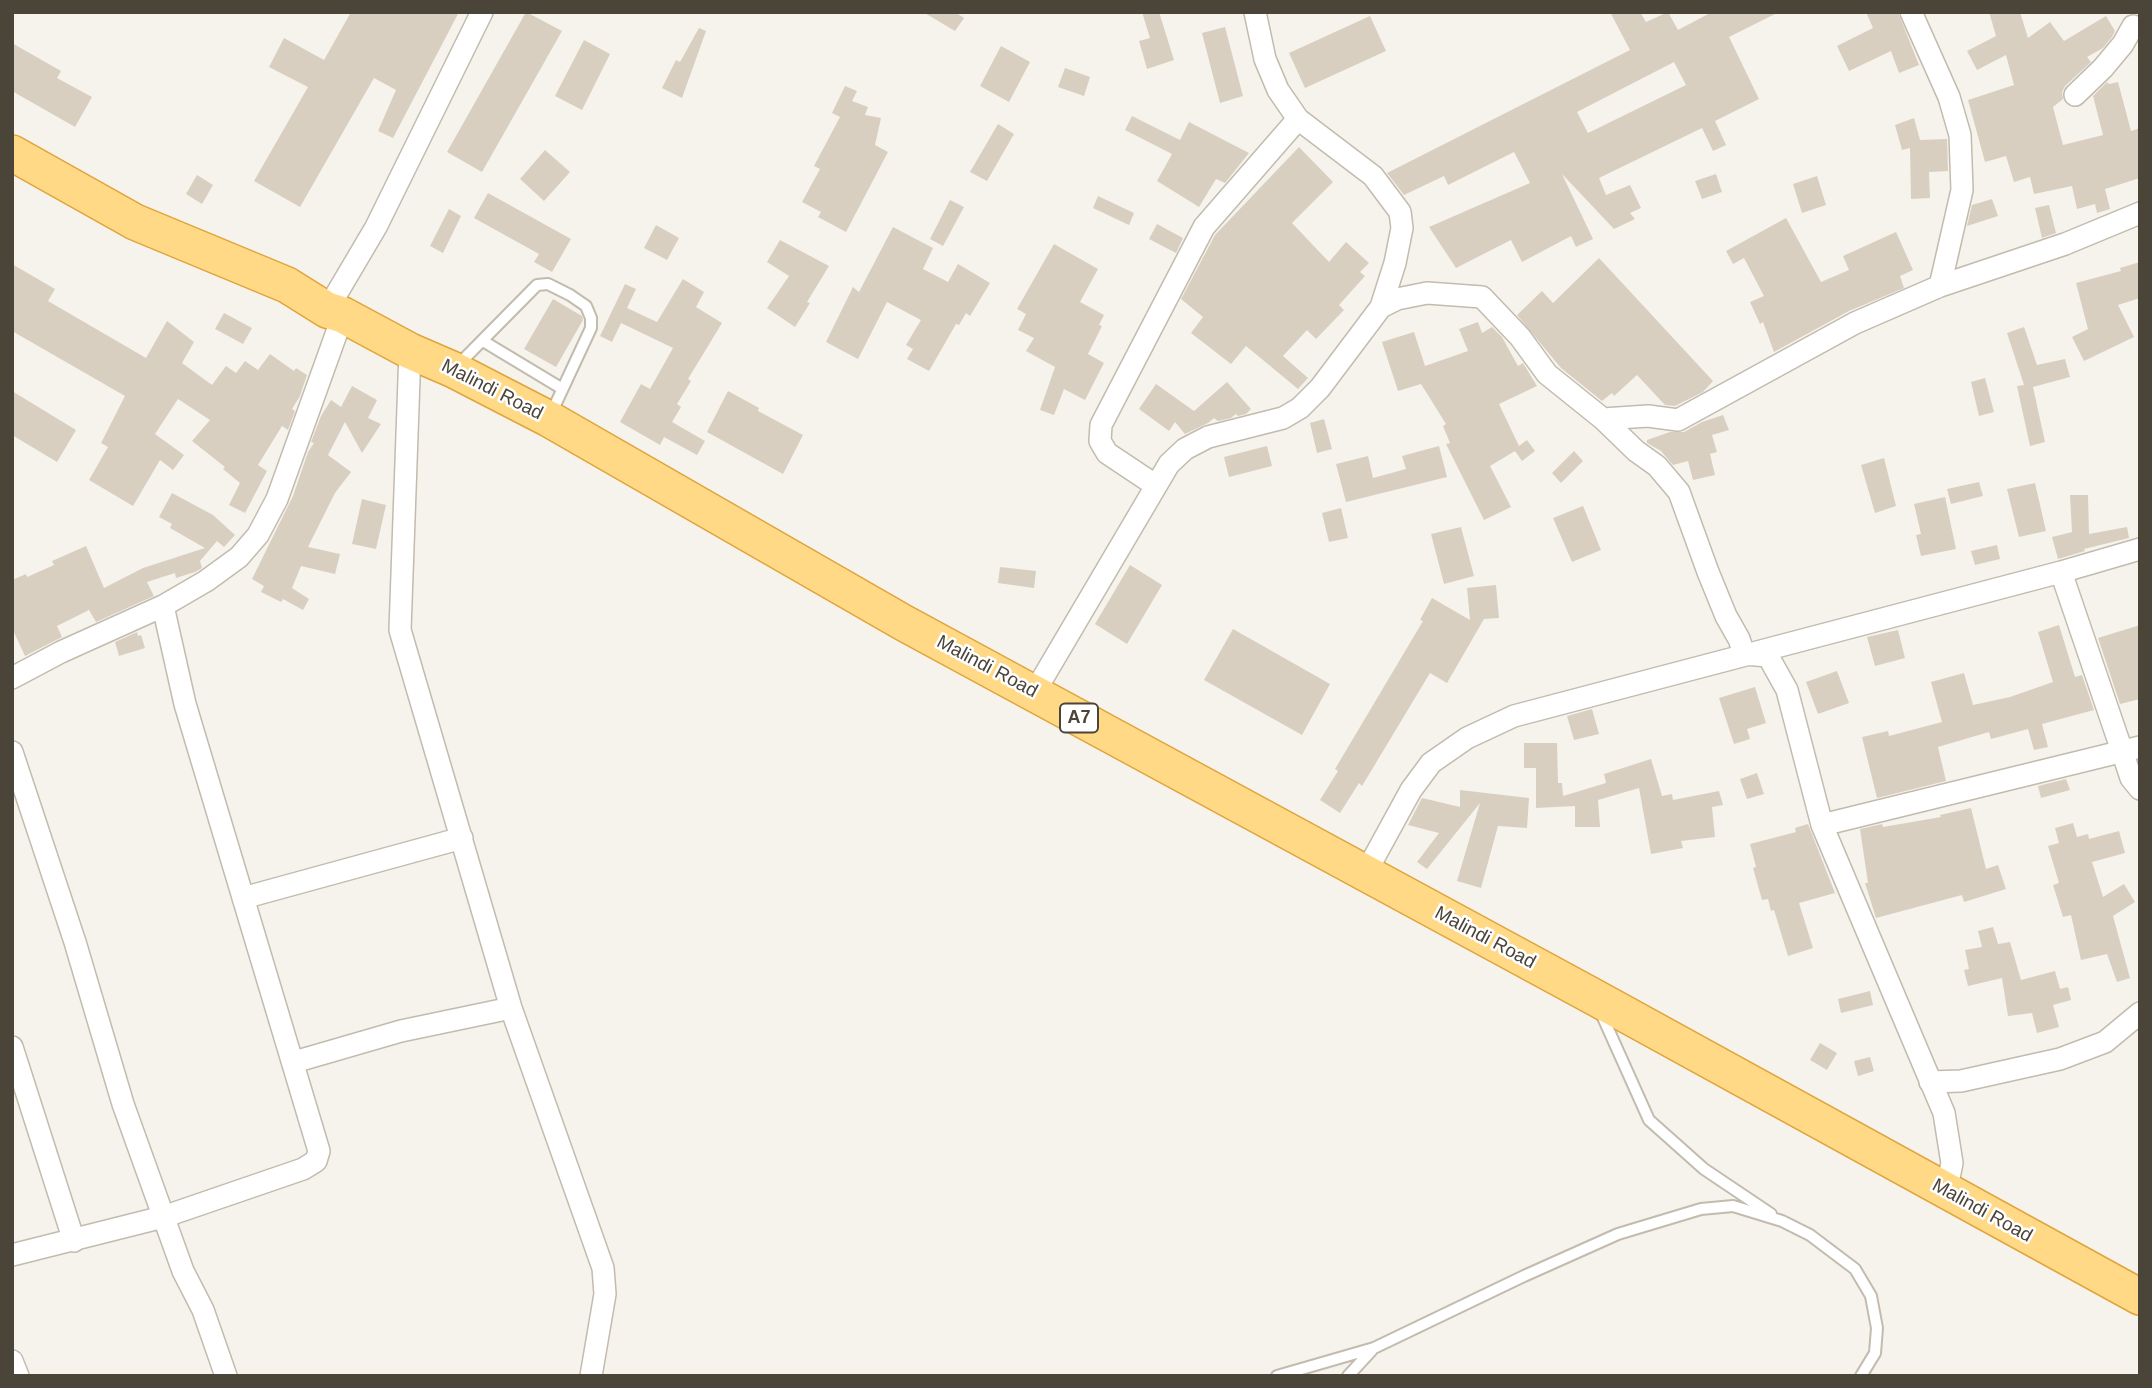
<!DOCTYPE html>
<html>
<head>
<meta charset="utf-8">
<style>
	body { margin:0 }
	#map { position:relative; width:2152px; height:1388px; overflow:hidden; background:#f6f3ec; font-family:Helvetica,sans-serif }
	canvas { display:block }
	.frame { position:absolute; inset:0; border:14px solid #4b4439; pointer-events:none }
</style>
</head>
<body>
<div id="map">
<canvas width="2152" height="1388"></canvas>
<div class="frame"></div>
</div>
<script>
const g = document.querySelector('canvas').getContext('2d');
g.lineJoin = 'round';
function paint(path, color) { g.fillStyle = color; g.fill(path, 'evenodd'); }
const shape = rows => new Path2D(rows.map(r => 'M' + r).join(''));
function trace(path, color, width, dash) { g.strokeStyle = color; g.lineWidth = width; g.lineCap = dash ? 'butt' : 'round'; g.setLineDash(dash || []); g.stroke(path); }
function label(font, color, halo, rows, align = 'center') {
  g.font = font + ' Helvetica,sans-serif'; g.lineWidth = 5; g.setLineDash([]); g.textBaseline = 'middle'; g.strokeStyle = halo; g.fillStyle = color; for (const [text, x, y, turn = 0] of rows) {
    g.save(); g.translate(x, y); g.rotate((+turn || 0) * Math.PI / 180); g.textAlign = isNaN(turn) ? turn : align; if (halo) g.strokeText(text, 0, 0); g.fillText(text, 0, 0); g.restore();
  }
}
const building = shape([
	[351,12,459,12,393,138,378,131,396,90,374,78,300,207,254,181,308,87,269,67,284,38,324,60],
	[526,12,562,31,482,172,447,152],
	[923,12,955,12,964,18,955,31],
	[1142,12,1159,12,1174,60,1147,69,1139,41,1150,38],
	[1610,12,1640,12,1646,22,1668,12,1678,30,1712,12,1779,12,1729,37,1759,99,1715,121,1726,145,1713,151,1702,128,1599,178,1606,195,1630,185,1641,208,1630,213,1635,219,1614,229,1562,174,1593,239,1576,247,1571,236,1522,262,1511,240,1456,268,1429,227,1530,183,1514,152,1448,185,1444,176,1404,195,1387,173,1630,50],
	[1674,62,1686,85,1588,133,1577,112],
	[1866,12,1898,12,1919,65,1899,73,1891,51,1849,71,1837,46,1873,28],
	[1989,12,2020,12,2028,38,2050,22,2064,41,2106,16,2115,31,2112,37,2103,48,2087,57,2091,62,2065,86,2062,92,2063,99,2053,107,2063,145,2103,135,2093,96,2107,82,2109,84,2118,82,2131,131,2140,128,2140,178,2105,189,2110,209,2097,213,2095,204,2077,209,2072,186,2034,194,2030,177,2014,182,2006,156,1985,162,1968,100,2014,85,2006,55,1977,70,1967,51,1996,36],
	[1370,16,1386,51,1305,88,1289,53],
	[1225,27,1243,96,1220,103,1202,33],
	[699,28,706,31,682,98,662,88,676,60,680,62],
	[584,40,610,54,582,110,555,96],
	[12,43,61,71,57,78,92,97,75,127,12,91],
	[1001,46,1030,62,1009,102,980,86],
	[1065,68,1090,77,1084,96,1058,87],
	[845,86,857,91,852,101,868,107,865,115,881,118,875,145,888,152,846,232,818,217,821,212,802,202,820,169,814,166,840,117,832,113],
	[1132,116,1180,140,1189,122,1249,153,1225,183,1216,179,1199,207,1157,181,1172,154,1125,130],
	[1914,118,1920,140,1947,139,1948,171,1929,172,1930,198,1911,199,1910,148,1902,150,1895,125],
	[998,124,1014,134,987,181,970,172],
	[1299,147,1333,182,1292,223,1329,262,1346,242,1369,263,1360,272,1365,276,1339,305,1344,310,1316,339,1307,330,1283,356,1308,378,1298,389,1246,346,1231,364,1191,333,1203,317,1181,299,1215,235],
	[545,150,570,172,544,201,520,179],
	[1716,174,1722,192,1702,199,1695,181],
	[197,175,213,185,202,204,186,194],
	[1817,176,1826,205,1802,213,1793,184],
	[488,193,571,239,552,272,534,262,539,254,474,218],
	[1098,196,1134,213,1129,225,1093,208],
	[1992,199,1998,216,1967,226,1972,205],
	[950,200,964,207,943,246,930,239],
	[2049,205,2056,233,2042,238,2035,208],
	[449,209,461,216,443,253,430,246],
	[1786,218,1821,282,1849,270,1843,256,1896,232,1913,270,1900,276,1904,288,1849,311,1774,352,1763,322,1760,324,1750,302,1764,296,1744,258,1733,264,1726,251],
	[1157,224,1183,238,1176,253,1149,239],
	[656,225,679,238,667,260,644,248],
	[893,227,933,248,923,269,948,282,958,264,990,283,970,316,966,313,959,325,956,324,929,371,907,359,913,349,906,345,921,320,887,302,858,359,826,342,853,287,859,292],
	[780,240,829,266,807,302,810,303,795,327,767,308,789,276,767,262],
	[1054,244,1098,269,1080,302,1104,315,1099,325,1102,326,1088,354,1104,363,1085,400,1064,389,1054,415,1040,410,1055,367,1026,351,1034,338,1018,330,1026,314,1017,309],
	[1599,258,1713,381,1703,392,1675,406,1665,405,1637,375,1614,396,1612,393,1602,401,1561,368,1517,315,1542,291,1553,303],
	[2140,262,2140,298,2118,305,2134,337,2084,361,2072,337,2088,329,2076,283,2121,271,2120,268],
	[12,264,55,289,48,301,146,358,167,321,194,342,182,363,212,385,226,366,236,373,245,361,258,370,270,354,294,371,296,368,307,375,300,396,292,409,295,411,288,430,282,426,258,465,267,471,245,513,229,505,240,483,223,469,225,467,192,441,210,420,178,399,155,434,184,455,173,470,160,460,133,506,89,480,108,447,101,443,125,396,12,331],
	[683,279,704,292,696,307,722,323,688,379,691,381,677,404,681,407,672,422,705,441,697,455,664,437,660,445,620,422,641,384,650,389,673,348,621,323,612,342,600,336,625,284,636,289,627,308,657,322],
	[553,299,582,316,583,320,556,367,524,349],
	[224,313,252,328,243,344,215,329],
	[1478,322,1482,333,1492,327,1502,337,1518,366,1523,363,1537,386,1499,404,1519,446,1527,440,1535,451,1522,461,1515,451,1490,466,1511,507,1484,520,1446,444,1450,443,1443,426,1446,424,1421,384,1398,391,1382,342,1414,332,1425,366,1468,351,1459,329],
	[2024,327,2037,365,2065,359,2070,377,2033,387,2045,442,2030,446,2017,386,2024,385,2007,333],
	[1985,378,1994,412,1979,416,1971,382],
	[1227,382,1251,409,1246,414,1238,416,1236,414,1231,418,1218,421,1214,418,1208,423,1185,434,1175,422,1169,431,1139,409,1156,384,1194,411],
	[352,386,377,400,368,418,381,424,362,453,345,422,328,455,351,472,335,493,308,547,340,554,335,574,301,566,292,588,309,599,303,610,283,599,281,602,261,592,264,586,252,579,293,496,308,452,314,443,311,442,321,416,331,400,341,407],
	[12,391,76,430,57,462,12,435],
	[728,391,759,408,758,411,803,435,783,474,707,432],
	[1723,415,1729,430,1712,435,1717,452,1710,454,1715,475,1693,480,1688,461,1673,465,1661,451,1647,443,1647,440,1670,432,1684,432,1702,422],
	[1324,419,1332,449,1317,453,1310,423],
	[1267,446,1272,466,1229,477,1224,457],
	[1439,446,1447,477,1346,502,1336,464,1368,456,1373,478,1406,469,1402,456],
	[1574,451,1583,461,1561,483,1552,473],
	[1884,458,1896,506,1875,513,1861,465],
	[1979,482,1983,496,1951,504,1947,489],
	[2035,483,2046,531,2019,537,2007,489],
	[172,493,213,515,235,535,224,547,217,541,200,561,202,568,195,572,176,578,175,573,147,582,154,596,96,622,89,610,57,626,62,637,25,656,12,628,12,580,26,574,27,577,54,565,52,561,86,546,104,588,143,568,205,548,170,528,172,524,159,517],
	[2070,495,2088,495,2089,534,2127,527,2129,538,2084,549,2085,551,2058,559,2052,537,2072,532],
	[1945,497,1956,549,1921,556,1916,535,1921,534,1914,504],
	[362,499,386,505,376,549,352,544],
	[1583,506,1601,550,1572,562,1553,518],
	[1341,508,1348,538,1329,542,1322,513],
	[1461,527,1474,576,1444,584,1431,534],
	[1997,545,2000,559,1975,565,1971,551],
	[1130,565,1162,585,1127,644,1095,624],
	[1000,567,1036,571,1034,588,998,583],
	[1496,585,1499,618,1484,619,1447,683,1430,673,1362,786,1359,783,1340,813,1320,800,1338,771,1335,769,1423,621,1420,620,1432,598,1470,620,1467,588],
	[2059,625,2075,677,2082,675,2094,710,2042,724,2048,747,2034,750,2028,729,1991,739,1989,732,1938,747,1946,781,1877,798,1862,737,1888,731,1889,736,1942,722,1931,682,1964,673,1973,705,2010,697,2053,682,2038,632],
	[2140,625,2140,699,2120,704,2098,638],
	[1233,629,1330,684,1302,735,1204,680],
	[1898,630,1905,658,1875,666,1867,637],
	[137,632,138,636,141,635,145,648,119,656,115,642],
	[1837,671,1849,703,1818,714,1806,682],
	[1755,687,1766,723,1747,729,1750,739,1734,744,1719,698],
	[1592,709,1599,734,1574,740,1567,716],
	[1524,743,1557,743,1558,783,1562,783,1563,796,1606,783,1604,774,1651,759,1662,796,1672,794,1673,800,1719,791,1723,805,1712,807,1715,837,1681,841,1683,848,1651,854,1639,788,1598,800,1600,827,1575,827,1575,806,1536,808,1536,768,1524,768],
	[1757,773,1764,794,1747,799,1740,779],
	[2066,779,2070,790,2041,798,2038,786],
	[1460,790,1529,798,1527,828,1498,826,1481,888,1457,881,1480,803,1427,869,1417,862,1439,833,1408,825,1422,798,1460,807],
	[1971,808,1986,869,1998,865,2006,889,1964,902,1962,895,1876,918,1865,883,1868,883,1860,829,1882,824,1883,827,1941,817,1940,815],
	[2073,823,2077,837,2088,834,2089,839,2119,831,2125,853,2092,862,2103,897,2124,884,2135,902,2113,916,2130,978,2117,982,2107,954,2081,960,2071,915,2063,917,2053,885,2059,883,2048,846,2059,843,2055,828],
	[1808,824,1835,893,1799,903,1813,948,1788,956,1774,910,1771,911,1768,899,1762,900,1753,868,1756,867,1750,844,1796,832,1795,828],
	[1993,927,1998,944,2010,942,2021,980,2055,971,2060,989,2068,987,2071,1000,2053,1005,2059,1027,2037,1033,2032,1013,2008,1016,2002,978,1968,986,1964,970,1969,969,1965,950,1982,947,1978,931],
	[1870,991,1873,1005,1841,1013,1838,999],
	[1820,1043,1837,1053,1827,1070,1810,1060],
	[1870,1057,1874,1071,1858,1076,1854,1061]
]);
const service = shape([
	[483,341,561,388],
	[457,366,537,285,548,284,570,295,586,306,591,318,591,328,550,416],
	[1601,1013,1649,1120,1704,1169,1771,1214],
	[1277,1376,1374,1348,1524,1276,1618,1234,1701,1209,1733,1206,1782,1221,1810,1235,1855,1269,1871,1296,1877,1328,1875,1353,1861,1376],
	[1348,1376,1372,1350]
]);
const minor = shape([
	[1911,12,1949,97,1960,135,1962,190,1940,286],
	[2075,95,2103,68,2123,44,2133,26],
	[1381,307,1397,299,1427,293,1482,297,1520,337,1547,374,1603,419,1648,416,1678,420,1855,323,1940,286,2065,244,2140,213],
	[327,310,376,227,482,12],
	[410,351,400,630,511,1008,603,1268,605,1294,591,1376],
	[1603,419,1636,451,1657,466,1679,492,1708,572,1726,616,1739,639,1744,654,1768,656,1787,690,1822,825,1944,1113,1952,1163,1946,1192],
	[1155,485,1107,453,1100,441,1101,425,1204,227,1298,119],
	[2061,572,2122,751,2131,778,2140,789],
	[12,678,61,652,163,606,206,581,239,557,258,535,277,499,343,315],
	[1034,693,1169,464,1185,449,1208,437,1283,418,1300,408,1320,388,1381,307,1395,263,1402,228,1400,212,1373,176,1298,119,1278,90,1265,59,1255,12],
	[12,752,75,942,123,1104,183,1271,203,1310,226,1376],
	[1822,825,2140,747],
	[1365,874,1411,790,1431,763,1467,738,1514,716,2061,572,2140,549],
	[243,898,462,838],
	[12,1047,74,1241],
	[294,1062,401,1031,511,1008],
	[1930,1082,1961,1081,2060,1059,2105,1042,2140,1013],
	[12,1255,163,1217,303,1169,316,1161,319,1151,185,704,163,606],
	[12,1361,18,1376]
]);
const trunk = shape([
	[12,153,135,222,287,285,327,310,343,315,410,351,454,370,549,419,904,623,1594,997,2140,1297]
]);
const shields = [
	[1079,718,38]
];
const shieldNames = [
	["A7",1079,718]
];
const streetNames = [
	["Malindi Road",492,390,27],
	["Malindi Road",987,667,28],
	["Malindi Road",1485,938,28],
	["Malindi Road",1982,1211,29]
];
paint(building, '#d8cfc1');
trace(service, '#c2bbae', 14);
trace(minor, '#c2bbae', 24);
trace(trunk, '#e0a43c', 38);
trace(service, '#fff', 10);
trace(minor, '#fff', 21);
trace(trunk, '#ffd985', 35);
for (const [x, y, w] of shields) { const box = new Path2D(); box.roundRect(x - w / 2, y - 14.5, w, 29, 5); g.fillStyle = '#fff'; g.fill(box); trace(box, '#4b4439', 2); }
label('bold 18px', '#4b4439', null, shieldNames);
label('19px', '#4b4439', '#fff', streetNames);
</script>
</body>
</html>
